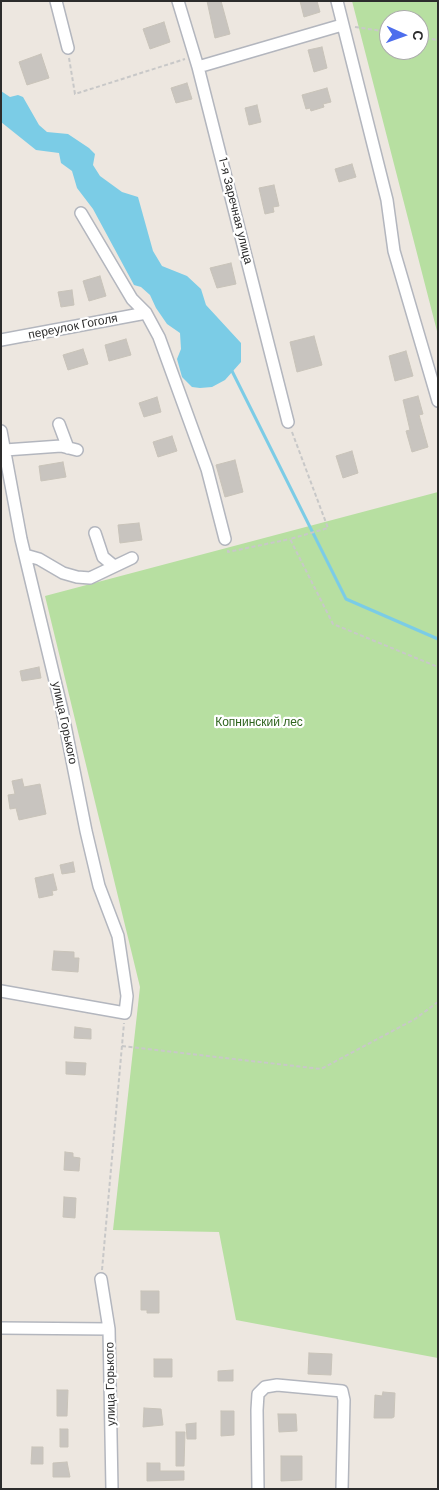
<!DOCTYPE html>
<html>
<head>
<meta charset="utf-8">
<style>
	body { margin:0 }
	#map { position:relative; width:439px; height:1490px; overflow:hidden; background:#ede7e0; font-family:"DM Sans",sans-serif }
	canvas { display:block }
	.frame { position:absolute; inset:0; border:2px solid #2c2c2c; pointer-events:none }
	.north { position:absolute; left:379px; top:10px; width:50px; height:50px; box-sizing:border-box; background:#fff; border:1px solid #ababab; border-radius:50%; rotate:92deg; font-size:14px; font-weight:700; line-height:20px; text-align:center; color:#2c2c2c }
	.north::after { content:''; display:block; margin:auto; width:18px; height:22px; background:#4d6eed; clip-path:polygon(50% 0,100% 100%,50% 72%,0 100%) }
</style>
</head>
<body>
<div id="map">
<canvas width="439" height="1490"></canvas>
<div class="frame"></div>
<div class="north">С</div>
</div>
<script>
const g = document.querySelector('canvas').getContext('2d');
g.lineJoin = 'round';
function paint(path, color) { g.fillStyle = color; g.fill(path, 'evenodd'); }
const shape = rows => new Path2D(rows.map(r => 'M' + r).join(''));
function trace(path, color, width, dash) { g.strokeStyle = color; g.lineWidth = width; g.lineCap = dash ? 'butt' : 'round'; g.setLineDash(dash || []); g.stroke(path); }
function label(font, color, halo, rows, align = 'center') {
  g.font = font + ' "DM Sans",sans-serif'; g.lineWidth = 4.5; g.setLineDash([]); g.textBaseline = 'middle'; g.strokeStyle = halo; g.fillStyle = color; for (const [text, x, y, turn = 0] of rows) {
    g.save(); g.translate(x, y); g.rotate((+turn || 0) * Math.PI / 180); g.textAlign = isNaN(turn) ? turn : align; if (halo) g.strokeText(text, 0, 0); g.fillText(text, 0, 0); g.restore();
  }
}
const green = shape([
	[352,1,438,1,438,335],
	[389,20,419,20,419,50,389,50],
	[438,492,438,1358,236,1320,219,1232,113,1230,140,987,45,596]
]);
const water = shape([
	[1,91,10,97,18,95,23,97,39,125,47,132,68,134,89,148,95,154,93,165,100,176,122,192,138,197,153,251,162,266,187,276,201,289,206,305,241,343,241,362,225,380,212,387,200,388,192,387,182,377,177,359,181,349,180,333,167,324,156,308,150,295,141,287,134,285,93,209,77,188,72,171,61,163,59,153,36,150,1,122]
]);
const stream = shape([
	[231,369,346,599,438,639]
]);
const building = shape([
	[207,1,221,1,230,34,215,38,207,1],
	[300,1,317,1,320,12,304,17,300,1],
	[164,22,170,42,150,49,143,29,164,22],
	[322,47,327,68,314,72,308,50,322,47],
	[41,54,49,78,27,85,19,62,41,54],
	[187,83,192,99,176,103,171,88,187,83],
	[327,88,331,102,323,104,324,107,311,111,310,108,306,109,302,95,327,88],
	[257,105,261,122,249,125,245,108,257,105],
	[352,164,356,177,339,182,335,169,352,164],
	[274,185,279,206,273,207,274,212,265,214,259,188,274,185],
	[231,263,236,284,217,288,210,268,231,263],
	[100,276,106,296,89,301,83,281,100,276],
	[72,290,74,305,61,307,58,292,72,290],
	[314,336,322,365,297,372,290,342,314,336],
	[126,339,131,355,109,361,105,345,126,339],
	[83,349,88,364,68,370,63,355,83,349],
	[406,351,413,376,395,381,389,356,406,351],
	[418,396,423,414,419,415,428,447,412,452,406,431,410,430,403,400,418,396],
	[157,397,161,412,144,417,139,403,157,397],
	[172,436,177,451,158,457,153,442,172,436],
	[352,451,358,473,343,478,336,456,352,451],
	[235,460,243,492,225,497,216,465,235,460],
	[63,462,66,477,41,481,39,466,63,462],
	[139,523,142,540,120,543,118,525,139,523],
	[39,667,41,678,22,681,20,671,39,667],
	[22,779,24,787,40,784,46,814,19,820,16,808,10,809,8,795,15,794,12,781,22,779],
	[73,862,75,872,62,874,60,865,73,862],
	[53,874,57,890,52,891,53,895,39,898,35,878,53,874],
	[54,951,74,952,74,958,79,958,78,972,52,970,54,951],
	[75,1027,91,1029,91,1039,74,1038,75,1027],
	[66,1062,86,1063,85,1075,66,1074,66,1062],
	[65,1152,73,1153,73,1157,80,1158,79,1171,64,1170,65,1152],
	[64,1197,76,1198,75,1218,63,1217,64,1197],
	[141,1291,159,1291,159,1313,147,1313,147,1310,141,1310,141,1291],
	[309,1353,332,1354,331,1375,308,1374,309,1353],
	[154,1359,172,1359,172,1377,154,1377,154,1359],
	[233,1370,233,1381,218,1381,218,1371,233,1370],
	[57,1390,68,1390,67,1416,57,1416,57,1390],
	[383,1392,395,1393,394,1417,392,1418,374,1418,375,1395,382,1396,383,1392],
	[144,1408,161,1409,163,1425,143,1427,144,1408],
	[221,1411,234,1411,234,1435,221,1436,221,1411],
	[278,1414,296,1414,297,1431,279,1432,278,1414],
	[196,1423,196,1439,187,1439,186,1424,196,1423],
	[60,1429,68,1429,68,1447,60,1447,60,1429],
	[176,1432,185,1432,184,1466,176,1466,176,1432],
	[32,1447,43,1447,43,1464,31,1464,32,1447],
	[281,1456,302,1456,302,1480,281,1481,281,1456],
	[67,1462,70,1477,53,1477,53,1463,67,1462],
	[147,1463,160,1463,160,1471,184,1471,184,1480,147,1481,147,1463]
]);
const path = shape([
	[355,27,389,32],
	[419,37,438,40],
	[69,58,75,94,185,59],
	[292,432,328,528,290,539,333,624,438,667],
	[228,550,228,552,290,539],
	[122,1046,321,1069,415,1019,438,1002],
	[102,1270,124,1023]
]);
const minor = shape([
	[56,1,68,48],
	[178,1,198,67,288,422],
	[337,1,387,200,394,251,438,401],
	[198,67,342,25],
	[81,213,132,299,146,313,159,337,207,469,225,539],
	[1,340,146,313],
	[59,424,68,448],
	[1,431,21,539,62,710,86,831,99,886,118,936,127,996,125,1013,1,991],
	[5,450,61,446,77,450],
	[95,533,103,557,114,566],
	[25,555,39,559,63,573,77,577,90,578,132,558],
	[101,1279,109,1329,112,1489],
	[1,1328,109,1329],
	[258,1489,257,1410,258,1394,265,1387,277,1385,342,1391,344,1400,342,1489]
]);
const streetNames = [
	["1-я Заречная улица",235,211,76],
	["переулок Гоголя",73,327,-11],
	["улица Горького",64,723,78],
	["улица Горького",111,1384,-91]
];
const parkNames = [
	["Копнинский лес",259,723]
];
paint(green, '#b7dfa1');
paint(water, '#7bcce6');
trace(stream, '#7bcce6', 3);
paint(building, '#c8c4bf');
trace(building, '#c8c3b9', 1);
trace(minor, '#b3b6be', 14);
trace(path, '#c8c8c8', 2, [4, 2.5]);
trace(minor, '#fff', 11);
label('12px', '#2c2c2c', '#fff', streetNames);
label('12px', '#306520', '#fff', parkNames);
</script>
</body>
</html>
